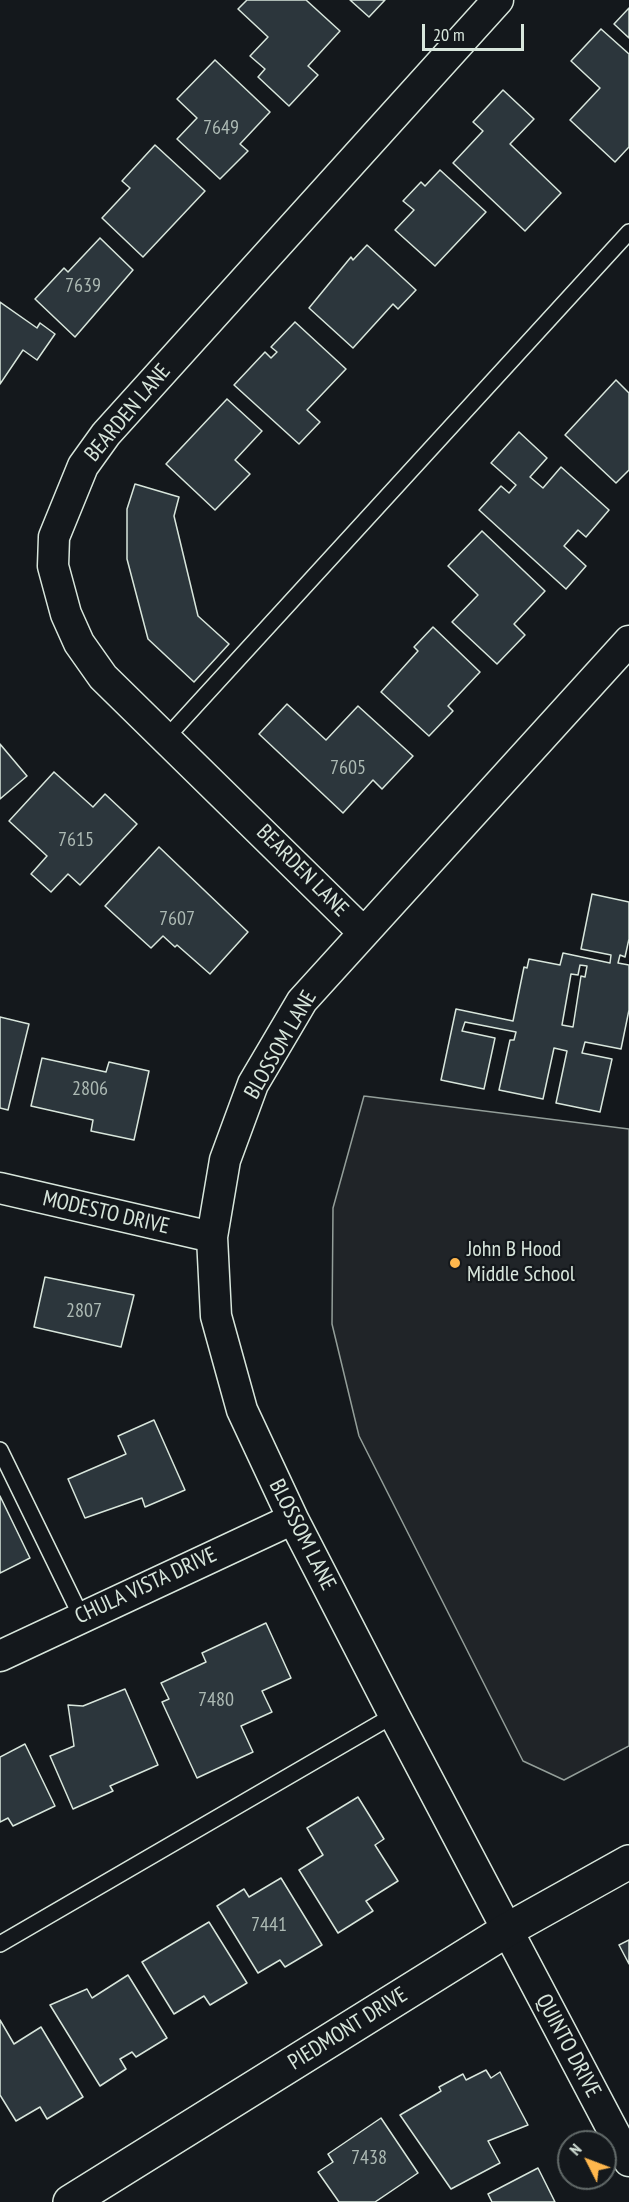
<!DOCTYPE html>
<html>
<head>
<meta charset="utf-8">
<style>
	body { margin:0 }
	#map { position:relative; width:629px; height:2202px; overflow:hidden; background:#14181c; font-family:"PT Sans Narrow",sans-serif }
	canvas { display:block }
	.north { position:absolute; left:557px; top:2130px; width:60px; height:60px; box-sizing:border-box; background:#14181c; border:2px solid #626a69; border-radius:50%; rotate:312deg; font-size:16px; font-weight:700; line-height:24px; text-align:center; color:#d8e6dc }
	.north::after { content:''; display:block; margin:auto; width:21px; height:27px; background:#ffb74d; clip-path:polygon(50% 0,100% 100%,50% 72%,0 100%) }
	.scale { position:absolute; left:422px; top:24px; width:102px; height:27px; box-sizing:border-box; border:3px solid #d8e6dc; border-top:0; padding-left:8px; font-size:18px; line-height:21px; white-space:nowrap; color:#d8e6dc; -webkit-text-stroke:4px #14181c; paint-order:stroke }
</style>
</head>
<body>
<div id="map">
<canvas width="629" height="2202"></canvas>
<div class="north">N</div>
<div class="scale">20 m</div>
</div>
<script>
const g = document.querySelector('canvas').getContext('2d');
g.lineJoin = 'round';
function paint(path, color) { g.fillStyle = color; g.fill(path, 'evenodd'); }
const shape = rows => new Path2D(rows.map(r => 'M' + r).join(''));
function trace(path, color, width, dash) { g.strokeStyle = color; g.lineWidth = width; g.lineCap = dash ? 'butt' : 'round'; g.setLineDash(dash || []); g.stroke(path); }
function label(font, color, halo, rows, align = 'center') {
  g.font = font + ' "PT Sans Narrow",sans-serif'; g.lineWidth = 4.5; g.setLineDash([]); g.textBaseline = 'middle'; g.strokeStyle = halo; g.fillStyle = color; for (const [text, x, y, turn = 0] of rows) {
    g.save(); g.translate(x, y); g.rotate((+turn || 0) * Math.PI / 180); g.textAlign = isNaN(turn) ? turn : align; if (halo) g.strokeText(text, 0, 0); g.fillText(text, 0, 0); g.restore();
  }
}
const green = shape([
	[364,1096,629,1129,629,1746,564,1780,523,1761,359,1436,332,1324,333,1208,364,1096]
]);
const building = shape([
	[247,0,306,0,340,31,308,66,318,75,289,106,258,77,265,69,250,56,268,37,238,9,247,0],
	[350,0,385,0,369,17,350,0],
	[629,8,629,38,614,24,629,8],
	[601,29,629,54,629,147,615,162,570,120,600,88,571,61,601,29],
	[215,60,270,112,240,144,248,151,220,179,177,139,197,118,177,99,215,60],
	[503,90,534,119,510,144,561,193,525,231,453,163,483,131,473,122,503,90],
	[155,145,205,191,143,257,102,218,130,188,122,181,155,145],
	[440,170,486,212,435,266,395,230,414,210,403,201,421,182,425,186,440,170],
	[100,238,133,270,75,337,35,299,64,268,68,272,100,238],
	[367,245,416,290,398,309,393,304,353,348,309,308,351,257,353,260,367,245],
	[0,302,37,328,40,323,55,334,37,360,23,350,0,384,0,302],
	[295,322,346,369,307,410,320,422,299,444,234,385,265,352,271,358,277,352,271,347,295,322],
	[616,380,629,393,629,470,616,483,565,435,616,380],
	[227,399,262,431,235,460,250,474,215,510,166,464,227,399],
	[519,432,547,458,530,477,543,488,561,467,609,510,586,537,578,530,564,546,586,566,566,589,479,510,501,486,509,493,516,485,491,463,519,432],
	[135,484,179,497,174,516,198,616,229,644,194,682,148,639,127,559,127,509,135,484],
	[482,531,545,591,514,624,525,635,497,664,452,622,478,595,448,566,482,531],
	[433,627,480,672,448,706,453,711,429,736,381,692,418,651,414,647,433,627],
	[287,704,326,740,358,706,413,756,382,789,373,780,343,813,259,734,287,704],
	[0,744,27,776,0,799,0,744],
	[54,772,93,807,105,794,137,824,80,885,68,874,51,892,31,874,47,856,9,821,54,772],
	[159,847,248,932,210,974,177,945,175,947,163,936,151,948,105,906,159,847],
	[592,894,629,902,629,939,625,957,620,955,618,963,629,965,629,1010,621,1049,585,1042,582,1053,612,1059,600,1112,556,1103,567,1051,554,1048,543,1099,499,1090,510,1040,514,1040,516,1032,465,1022,462,1031,495,1038,484,1089,441,1080,456,1009,513,1021,524,967,527,968,529,959,560,965,563,953,610,963,611,955,581,949,592,894],
	[580,965,587,966,585,977,581,976,573,1027,562,1025,571,974,578,975,580,965],
	[0,1017,29,1024,8,1110,0,1108,0,1017],
	[42,1058,106,1072,109,1062,149,1071,134,1140,91,1131,93,1120,31,1106,42,1058],
	[45,1277,134,1295,121,1347,34,1327,45,1277],
	[154,1420,185,1490,145,1507,142,1498,85,1518,68,1479,126,1454,118,1436,154,1420],
	[0,1496,30,1558,0,1573,0,1496],
	[266,1623,291,1678,262,1691,272,1712,241,1726,253,1752,197,1778,162,1702,169,1699,161,1683,206,1662,202,1653,266,1623],
	[125,1689,158,1765,110,1786,113,1791,73,1809,50,1756,74,1746,68,1705,83,1706,125,1689],
	[25,1744,55,1806,13,1826,8,1818,0,1822,0,1757,25,1744],
	[358,1797,384,1839,375,1845,398,1881,366,1901,373,1911,338,1933,299,1870,323,1855,307,1828,358,1797],
	[281,1878,322,1945,285,1967,280,1960,258,1973,217,1906,244,1889,249,1897,281,1878],
	[209,1922,247,1983,210,2005,204,1996,174,2014,142,1962,209,1922],
	[629,1940,629,1964,619,1945,629,1940],
	[128,1975,167,2038,136,2057,132,2052,120,2059,126,2069,100,2086,50,2005,87,1989,92,1998,128,1975],
	[0,2020,14,2044,41,2027,83,2097,47,2119,40,2107,16,2121,0,2095,0,2020],
	[486,2070,491,2078,500,2072,528,2125,488,2141,500,2163,451,2189,400,2115,441,2091,439,2087,463,2074,466,2080,486,2070],
	[381,2118,418,2173,375,2202,339,2202,318,2172,333,2162,328,2154,381,2118],
	[538,2168,555,2202,492,2202,488,2194,538,2168]
]);
const lane = shape([
	[167,737,629,232],
	[0,1450,81,1616],
	[0,1944,394,1715]
]);
const street = shape([
	[629,641,302,1001,253,1084,225,1160,212,1237,216,1316,242,1410,293,1519,394,1715,629,2161],
	[363,932,103,677,79,643,66,614,53,566,54,537,83,466,106,434,498,0],
	[0,1188,212,1237],
	[0,1656,293,1519]
]);
const secondary = shape([
	[70,2202,507,1930,629,1862]
]);
const markers = [
	[455,1263,6,"#ffb74d"]
];
const numberNames = [
	["7649",221,128],
	["7639",83,286],
	["7605",348,768],
	["7615",76,840],
	["7607",177,919],
	["2806",90,1089],
	["2807",84,1311],
	["7480",216,1700],
	["7441",269,1925],
	["7438",369,2158]
];
const streetNames = [
	["BEARDEN LANE",128,413,-50],
	["BEARDEN LANE",302,871,45],
	["BLOSSOM LANE",281,1045,-60],
	["MODESTO DRIVE",106,1213,13],
	["BLOSSOM LANE",302,1535,63],
	["CHULA VISTA DRIVE",146,1586,-25],
	["PIEDMONT DRIVE",348,2029,-32],
	["QUINTO DRIVE",568,2046,62]
];
const poiNames = [
	["John B Hood",467,1250],
	["Middle School",467,1275]
];
paint(green, '#202428');
trace(green, '#939e99', 1.5);
paint(building, '#2c363c');
trace(building, '#d8e6dc', 1.5);
trace(lane, '#d8e6dc', 18);
trace(street, '#d8e6dc', 33);
trace(secondary, '#d8e6dc', 36);
trace(lane, '#14181c', 15);
trace(street, '#14181c', 30);
trace(secondary, '#14181c', 33);
for (const [x, y, r, color] of markers) { const dot = new Path2D(); dot.arc(x, y, r, 0, 2 * Math.PI); g.fillStyle = color; g.fill(dot); trace(dot, '#14181c', 2); }
label('20px', '#adbab4', null, numberNames);
label('22px', '#d8e6dc', '#14181c', streetNames);
label('22px', '#d8e6dc', '#14181c', poiNames, 'left');
</script>
</body>
</html>
